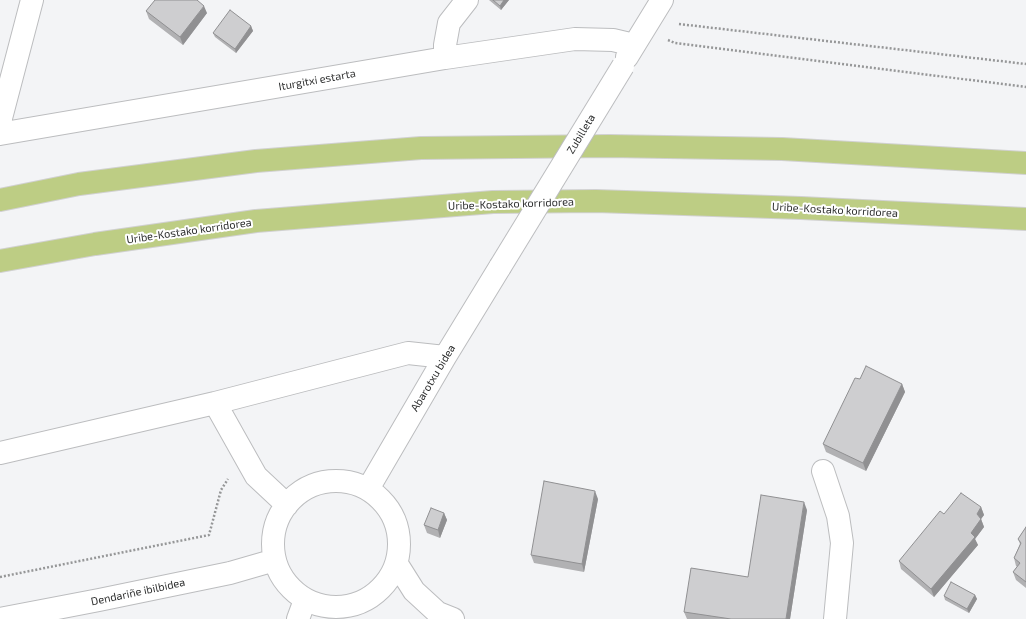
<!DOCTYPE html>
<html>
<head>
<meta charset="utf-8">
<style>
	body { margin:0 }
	canvas { display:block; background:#f3f4f6 }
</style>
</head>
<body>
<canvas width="1026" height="619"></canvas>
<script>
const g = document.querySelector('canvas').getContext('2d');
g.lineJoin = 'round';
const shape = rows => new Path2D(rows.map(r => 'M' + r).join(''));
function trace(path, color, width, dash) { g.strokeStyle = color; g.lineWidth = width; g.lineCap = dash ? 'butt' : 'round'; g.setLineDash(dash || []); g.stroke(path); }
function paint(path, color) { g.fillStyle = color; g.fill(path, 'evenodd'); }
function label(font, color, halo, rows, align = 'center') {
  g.font = font + ' "Exo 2",sans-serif'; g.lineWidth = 4; g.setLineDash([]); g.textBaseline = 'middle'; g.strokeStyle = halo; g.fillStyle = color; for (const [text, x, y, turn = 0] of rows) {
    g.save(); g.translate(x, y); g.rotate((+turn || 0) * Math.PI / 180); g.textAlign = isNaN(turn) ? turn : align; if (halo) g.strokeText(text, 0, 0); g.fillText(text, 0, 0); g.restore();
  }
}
const path = shape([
	[679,24,1026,64],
	[668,40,675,43,1026,87],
	[0,577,209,535,221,490,228,479]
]);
const minor = shape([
	[627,57,662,0],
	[445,58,445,45,449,23,467,0],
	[0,122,32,0],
	[0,134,445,58,575,39,613,40,634,45],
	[215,403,256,476,287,505],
	[0,453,215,403,408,353,445,357],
	[823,471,838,516,842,543,835,619],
	'273 544a63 63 0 1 1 126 0a63 63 0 1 1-126 0Z',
	[368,489,445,357,500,267],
	[397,564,414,591,438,613,453,619],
	[0,619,99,600,230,573,275,560],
	[298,619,305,600]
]);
const highway = shape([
	[0,200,79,184,256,161,421,148,609,146,782,149,1026,163],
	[0,261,95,244,256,221,493,202,596,201,801,208,1026,219]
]);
const minorBridge = shape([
	[500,267,623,66]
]);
const wall = shape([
	[489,0,509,0,501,10],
	[146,11,207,13,183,45,149,19],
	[251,26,253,31,236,53,215,37,213,33],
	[860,379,902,384,905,392,866,471,826,452,823,444],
	[598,499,584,572,534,563,531,555],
	[981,507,984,515,981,519,984,527,975,539,978,545,934,597,901,569,899,561,944,514],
	[807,510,790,619,687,619,684,612,748,577],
	[444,513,447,520,440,538,427,533,424,525],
	[1026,527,1026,588,1016,580,1013,572,1017,566,1016,566,1014,558,1020,544,1018,539],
	[975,595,977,599,969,613,945,600,944,596]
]);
const shadedWall = shape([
	[504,0,509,0,501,10,500,6],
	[204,6,207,13,183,45,180,37],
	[251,26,253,31,236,53,235,49],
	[902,384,905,392,866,471,863,463],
	[595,491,598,499,584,572,582,564],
	[804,502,807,510,790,619,786,619],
	[981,507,984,515,981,519,984,527,975,539,978,545,934,597,931,589,971,533,977,514],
	[444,513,447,520,440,538,438,530],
	[975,595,977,599,969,613,967,609]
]);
const building = shape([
	[155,0,197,0,204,6,180,37,146,11,155,0],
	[493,0,504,0,500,6,493,0],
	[230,10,251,26,235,49,213,33,230,10],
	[866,366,902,384,863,463,823,444,855,378,860,379,866,366],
	[544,481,595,491,582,564,531,555,544,481],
	[961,493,981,507,977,514,981,519,971,533,975,537,931,589,899,561,940,511,944,514,961,493],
	[761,495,804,502,786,619,731,619,684,612,691,568,748,577,761,495],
	[431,508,444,513,438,530,424,525,431,508],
	[1026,527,1026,582,1013,572,1020,563,1014,558,1021,543,1018,539,1026,527],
	[951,582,975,595,967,609,944,596,951,582]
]);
const streetNames = [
	["Iturgitxi estarta",317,80,-10],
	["Zubilleta",581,134,-59],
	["Uribe-Kostako korridorea",511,204,-2],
	["Uribe-Kostako korridorea",835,210,3],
	["Uribe-Kostako korridorea",189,231,-8],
	["Abarotxu bidea",433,378,-59],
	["Dendariñe ibilbidea",138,592,-12]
];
trace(minor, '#bcbdbf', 24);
trace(highway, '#d1d1d1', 24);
trace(path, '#969798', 2.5, [2, 2]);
trace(minor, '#fff', 22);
trace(highway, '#bdcd84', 22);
trace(minorBridge, '#bcbdbf', 24, []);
trace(minorBridge, '#fff', 22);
paint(wall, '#b1b1b3');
paint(shadedWall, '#909092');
paint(building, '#ceced0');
trace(building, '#909092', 1);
label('11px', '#2e2f2f', '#fff', streetNames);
</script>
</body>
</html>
